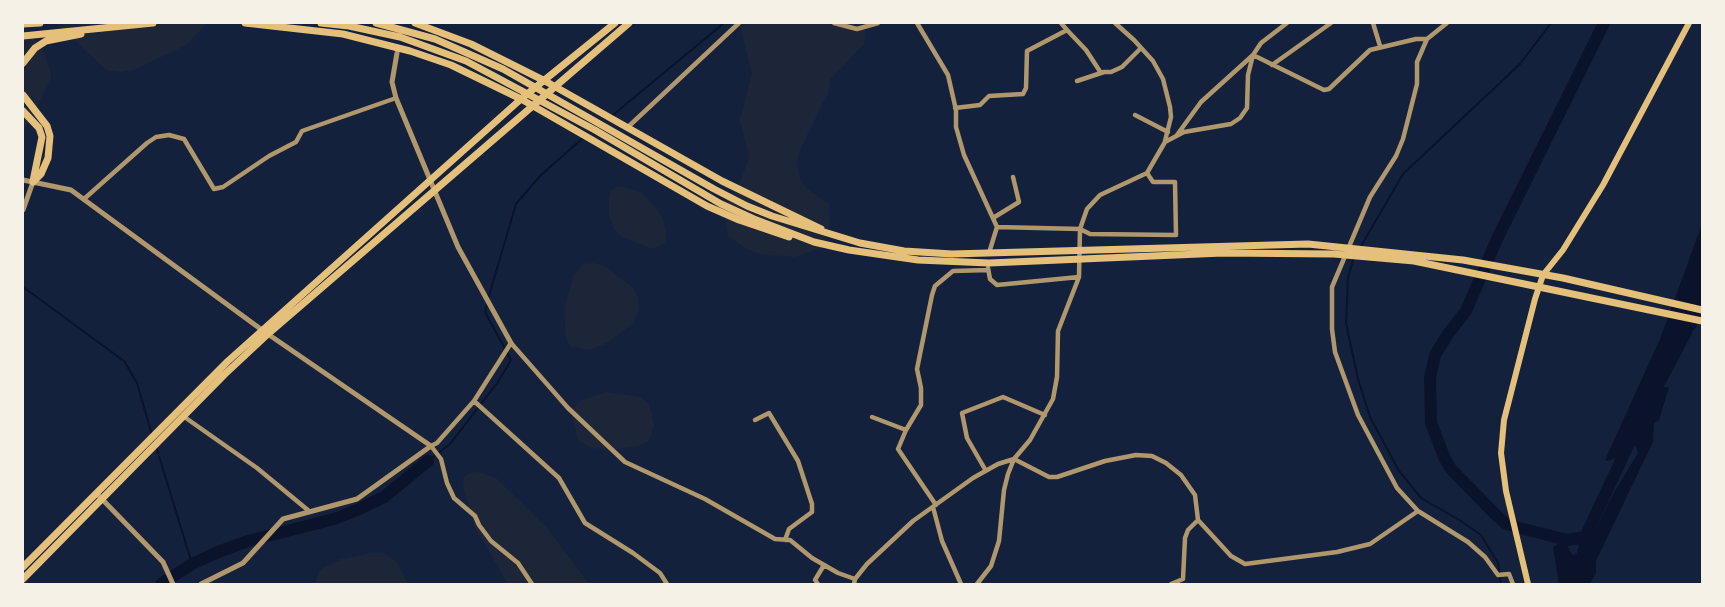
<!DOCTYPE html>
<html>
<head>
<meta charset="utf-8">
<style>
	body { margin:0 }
	#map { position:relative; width:1725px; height:607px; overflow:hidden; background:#14213d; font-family:"Times New Roman",serif }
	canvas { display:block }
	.frame { position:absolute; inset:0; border:24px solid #f6f1e7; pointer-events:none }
</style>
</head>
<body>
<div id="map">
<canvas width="1725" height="607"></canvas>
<div class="frame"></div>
</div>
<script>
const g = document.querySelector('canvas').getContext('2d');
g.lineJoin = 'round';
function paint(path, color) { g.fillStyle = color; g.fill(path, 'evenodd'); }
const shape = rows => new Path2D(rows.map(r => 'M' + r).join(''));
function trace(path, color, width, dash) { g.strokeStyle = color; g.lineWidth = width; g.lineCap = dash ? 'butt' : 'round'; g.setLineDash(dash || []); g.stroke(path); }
const green = shape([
	[56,23,208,23,186,45,134,70,121,72,106,70],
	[739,23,863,23,866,34,864,44,830,80,829,91,800,150,797,162,800,179,806,188,829,204,830,221,828,235,823,247,795,257,760,254,746,249,728,236,723,206,739,185,749,157,740,120,752,74],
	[23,25,42,48,51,72,51,78,29,122,23,130],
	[620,186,641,192,653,205,662,217,666,229,665,243,653,249,622,237,614,229,609,216,609,197,611,190],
	[593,263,605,266,633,288,638,298,639,310,632,324,607,343,590,350,570,346,566,339,564,308,574,275,583,264],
	[606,392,640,397,649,404,654,425,649,441,639,446,610,450,591,448,578,440,571,410,582,400],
	[478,472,496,478,547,528,589,584,508,584,475,527,470,512,463,486,464,477,469,473],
	[372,553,383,553,397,562,408,584,315,584,319,571,325,567,342,559]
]);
const water = shape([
	[1702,224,1702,309,1696,327,1683,343,1676,347,1657,391,1659,393,1664,387,1669,387,1659,420,1654,423,1653,442,1596,561,1596,573,1590,584,1559,584,1553,547,1565,540,1571,553,1574,555,1580,552,1592,536,1613,494,1638,453,1636,446,1630,444,1619,457,1607,461,1605,460,1660,339]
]);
const stream = shape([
	[613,115,724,23],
	[1361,246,1403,174,1520,64,1551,23],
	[1353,260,1348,278,1346,323,1358,379,1370,417,1399,471,1421,498,1461,521,1481,535,1498,563,1501,584],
	[23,287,124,361,137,383,152,435],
	[488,299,516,204,540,176,583,138],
	[156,446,192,564],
	[428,461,450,444,498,382,511,360,485,312,487,304]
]);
const river = shape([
	[1657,387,1686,332],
	[1586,537,1567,540,1516,527,1505,523,1495,514,1451,469,1445,459,1431,423,1430,378,1435,355,1448,334,1466,311,1497,239,1604,23],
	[161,584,192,564,218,552,248,541,334,519,357,510,384,497,428,461],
	[1578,584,1586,535,1633,435]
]);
const minor = shape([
	[834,23,857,29,878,23],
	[917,23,948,75,956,110,956,127,964,155,997,227,989,253],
	[1115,23,1134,40,1153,61,1163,79,1170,107,1171,117,1165,141],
	[1373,23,1380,46],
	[1447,23,1427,39,1417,62,1417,84,1403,139,1396,156,1370,197,1332,287,1332,329,1335,352,1358,415,1397,488,1418,511,1468,542,1485,557,1498,575,1509,574,1513,584],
	[1067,30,1086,50,1101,73],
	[1272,65,1331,23],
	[1077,81,1104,72,1111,72,1122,67,1141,48],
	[955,108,980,105,989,96,1023,94,1026,88,1027,51,1067,30,1061,23],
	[1135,115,1168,132],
	[628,127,739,23],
	[1177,135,1201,102,1253,55,1324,90,1329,89,1370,50,1416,39,1427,39],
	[1147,173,1165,142,1184,132,1231,124,1240,118,1247,108,1248,75,1253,55,1261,43,1287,23],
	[84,199,147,143,156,137,169,135,184,139,214,189,223,187,269,156,296,142,302,131,396,98],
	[993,218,1019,202,1013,177],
	[988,268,990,279,997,285,1079,277],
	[474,401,559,478,585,523,633,553,660,573,667,584],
	[183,416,257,468,309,511],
	[872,417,906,430],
	[755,420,769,413,798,461,812,504,812,512,789,529,785,540],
	[986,471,967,438,962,413,1003,397,1045,415],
	[936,505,898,449,906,430,921,405,921,388,917,369,932,295,935,286,953,271,988,270],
	[933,507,942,541,961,584],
	[532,584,518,563,491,541,479,525,475,516,454,498,447,483,441,459,431,446,437,443,474,401,511,343,568,408,625,462,705,499,775,539,790,540,812,558,838,573,855,579],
	[818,584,815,580,824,565],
	[854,584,855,579,867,564,913,521,973,478,998,464,1014,459,1049,477,1057,477,1105,461,1136,455,1152,456,1166,463,1181,475,1195,495,1198,520,1231,556,1245,564,1337,552,1370,544,1418,511],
	[977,584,991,566,999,541,1004,490,1008,474,1014,459,1030,440,1053,399,1057,377,1058,331,1079,277,1080,229,1087,209,1100,195,1147,173,1153,182,1175,182,1176,235,1090,234,1080,229,997,227],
	[1171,584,1183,579,1185,538,1188,530,1198,520]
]);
const tertiary = shape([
	[397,53,392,82,396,98,458,247,511,343],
	[23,180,71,190,262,330,431,446,357,499,283,519,243,563,201,584],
	[23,210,33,182],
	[99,496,163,562,173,584]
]);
const secondary = shape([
	[1528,584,1506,491,1501,453,1504,420,1535,299,1543,275,1563,250,1603,185,1689,23]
]);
const primary = shape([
	[23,567,228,361,521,99,615,23],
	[23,579,225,374,269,333,629,23]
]);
const trunk = shape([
	[245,23,343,34,410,51,451,65,521,99,707,206,739,220,789,237],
	[321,23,349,26,400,37,466,61,595,130,721,204,754,219,814,242,849,250,918,260,989,263,1223,253,1334,254,1414,261,1702,321],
	[376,23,435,39,503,69,714,189,747,206,772,216,860,243,904,251,952,254,1308,244,1463,260,1563,278,1702,310],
	[415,23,471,44,545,81,722,181,821,229],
	[23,24,40,23],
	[23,36,153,23],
	[23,63,35,48,46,41,81,34],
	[23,95,47,126,50,136,48,158,41,174,33,182],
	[23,111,39,128,42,137,33,181]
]);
paint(green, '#1d2539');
paint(water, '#0b132b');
trace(stream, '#0b132b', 2);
trace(river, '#0b132b', 12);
trace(minor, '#b1986c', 4.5);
trace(tertiary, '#b1986c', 5);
trace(secondary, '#e5c07b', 6);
trace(primary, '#e5c07b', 7);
trace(trunk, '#e5c07b', 7);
</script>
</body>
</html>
